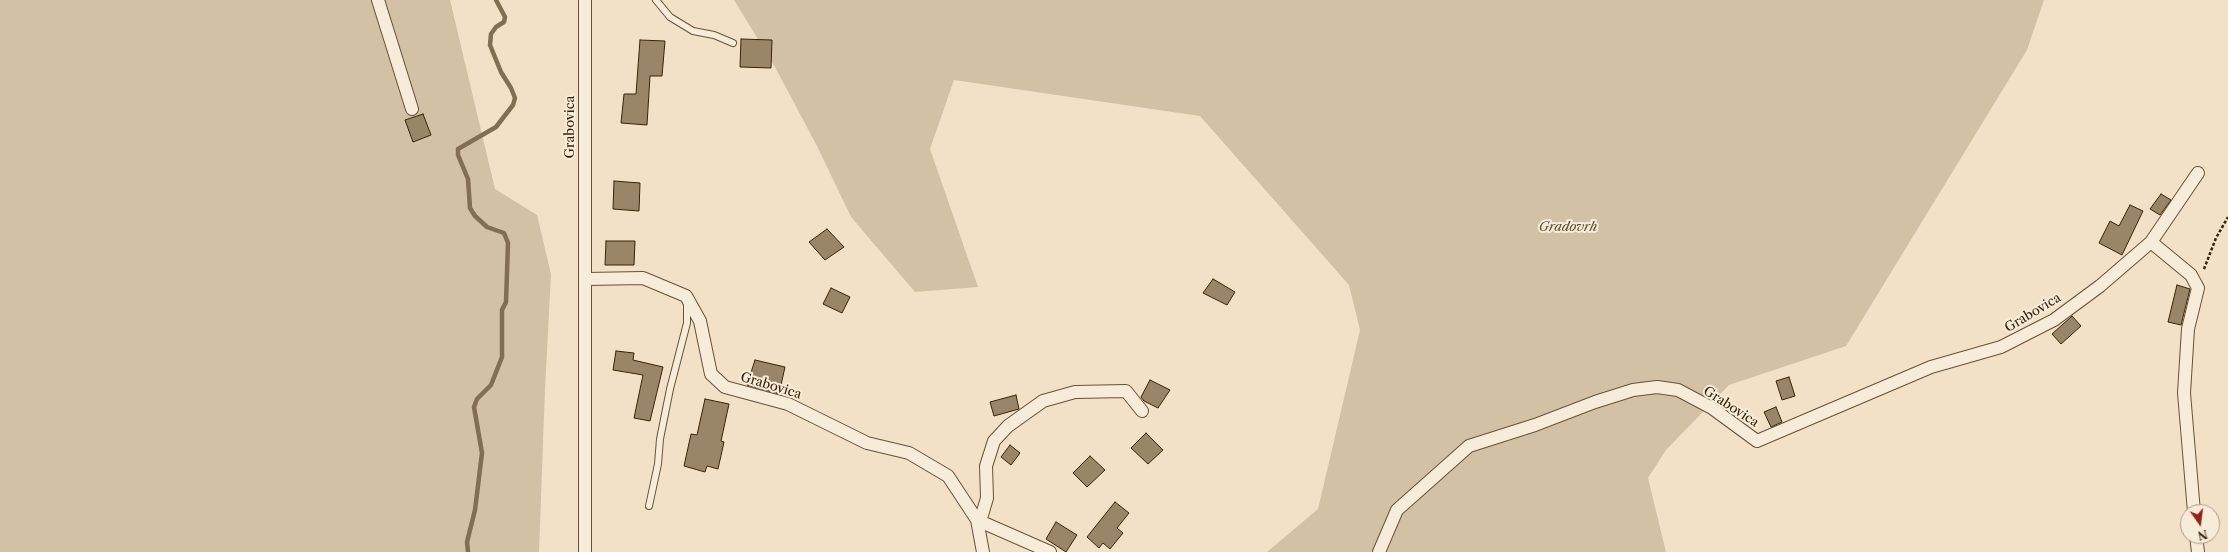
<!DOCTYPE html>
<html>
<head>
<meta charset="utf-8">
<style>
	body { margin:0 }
	#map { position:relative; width:2228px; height:552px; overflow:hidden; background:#f2e1c6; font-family:"Libre Caslon Text",serif }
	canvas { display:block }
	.north { position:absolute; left:2180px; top:504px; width:40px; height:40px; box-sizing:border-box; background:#f7ecda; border:1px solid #ab9c85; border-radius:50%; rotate:166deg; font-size:11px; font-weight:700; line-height:16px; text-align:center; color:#392305 }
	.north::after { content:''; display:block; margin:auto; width:14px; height:18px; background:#8f2418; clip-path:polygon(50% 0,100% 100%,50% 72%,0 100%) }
</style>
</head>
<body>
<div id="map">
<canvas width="2228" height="552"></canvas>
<div class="north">N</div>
</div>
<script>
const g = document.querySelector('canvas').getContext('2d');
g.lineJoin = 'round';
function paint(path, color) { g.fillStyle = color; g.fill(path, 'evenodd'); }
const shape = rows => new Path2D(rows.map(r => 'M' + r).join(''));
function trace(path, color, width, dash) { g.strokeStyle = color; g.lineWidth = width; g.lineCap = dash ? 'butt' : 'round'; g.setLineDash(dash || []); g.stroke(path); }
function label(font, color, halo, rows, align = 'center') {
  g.font = font + ' "Libre Caslon Text",serif'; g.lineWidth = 4; g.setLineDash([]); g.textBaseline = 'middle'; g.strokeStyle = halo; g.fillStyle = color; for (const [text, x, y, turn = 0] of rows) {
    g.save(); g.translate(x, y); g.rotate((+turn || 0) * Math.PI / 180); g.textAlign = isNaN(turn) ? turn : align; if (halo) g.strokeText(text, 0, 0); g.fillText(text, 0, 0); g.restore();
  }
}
const green = shape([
	[0,0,450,0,495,189,537,215,551,274,545,389,539,552,0,552],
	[734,0,2044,0,2027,50,1846,346,1729,385,1666,450,1648,478,1666,552,1267,552,1318,509,1360,330,1349,285,1200,116,954,80,930,149,978,287,915,292,851,217,818,148,775,67]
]);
const stream = shape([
	[468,552,467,542,475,510,482,453,474,407,477,399,491,385,502,357,502,310,506,302,508,243,504,233,487,227,475,216,470,208,468,179,458,155,458,149,496,127,513,105,515,98,511,88,501,72,490,45,491,34,496,27,504,22,505,17,496,0]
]);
const building = shape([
	[741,39,772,40,771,68,740,67,741,39],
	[640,40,665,41,662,76,650,76,647,125,621,123,624,94,636,94,640,40],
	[423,114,431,135,413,142,405,120,423,114],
	[614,181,640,183,639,211,613,209,614,181],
	[2161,194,2171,200,2160,215,2150,209,2161,194],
	[2130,205,2143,211,2122,255,2099,243,2110,221,2119,226,2130,205],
	[827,229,844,247,825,260,809,242,827,229],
	[606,241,635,241,634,265,605,265,606,241],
	[1213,279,1235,292,1227,305,1203,293,1213,279],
	[2177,285,2190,289,2181,325,2168,322,2177,285],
	[831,288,850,297,842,313,823,304,831,288],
	[2072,316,2081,326,2061,344,2052,334,2072,316],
	[616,351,634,353,633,360,663,367,650,421,634,418,643,375,613,370,616,351],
	[755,360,785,367,779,394,747,385,755,360],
	[1789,377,1795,396,1782,400,1776,381,1789,377],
	[1150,380,1170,390,1158,408,1144,401,1141,397,1150,380],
	[1016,395,1019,409,994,416,990,402,1016,395],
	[705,399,729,404,721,441,724,442,718,469,707,466,705,472,684,466,691,434,697,435,705,399],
	[1776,407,1782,422,1771,427,1764,412,1776,407],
	[1146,433,1163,450,1148,464,1131,448,1146,433],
	[1010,445,1020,453,1011,465,1001,457,1010,445],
	[1090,456,1105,470,1087,487,1073,473,1090,456],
	[1115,502,1129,513,1117,528,1123,533,1110,549,1103,543,1099,548,1087,537,1115,502],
	[1056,522,1077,535,1066,552,1046,539,1056,522]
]);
const path = shape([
	[2204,269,2216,238,2228,217]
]);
const service = shape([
	[656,0,670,17,693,31,714,35,733,43],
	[649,506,658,464,660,439,670,389,687,323,687,303]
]);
const minor = shape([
	[378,0,412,109],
	[585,0,585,552],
	[2151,242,2191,275,2198,288,2188,329,2184,393,2194,512],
	[586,279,643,278,686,296,700,321,711,374,725,387,788,404,867,443,909,453,948,476,977,520,983,552],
	[2196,536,2198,552],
	[1050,552,977,520,982,515,987,498,986,466,994,441,1008,426,1043,401,1075,392,1126,391,1142,411],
	[1379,552,1397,510,1469,446,1535,425,1595,402,1633,390,1657,387,1678,390,1712,408,1757,441,1931,367,2001,347,2054,320,2100,286,2151,242,2198,173]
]);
const streetNames = [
	["Grabovica",570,127,-90],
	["Grabovica",2033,313,-31],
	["Grabovica",771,386,17],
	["Grabovica",1731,407,33]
];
const parkNames = [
	["Gradovrh",1568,227]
];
paint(green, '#d3c1a5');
trace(stream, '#826e51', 4.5);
paint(building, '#998669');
trace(building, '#392305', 1);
trace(service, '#675235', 8);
trace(minor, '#675235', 14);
trace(path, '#392305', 2.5, [3, 2]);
trace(service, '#f7ecda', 6);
trace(minor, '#f7ecda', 12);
label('13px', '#392305', '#f7ecda', streetNames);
label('italic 13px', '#604a2d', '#f7ecda', parkNames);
</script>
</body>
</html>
